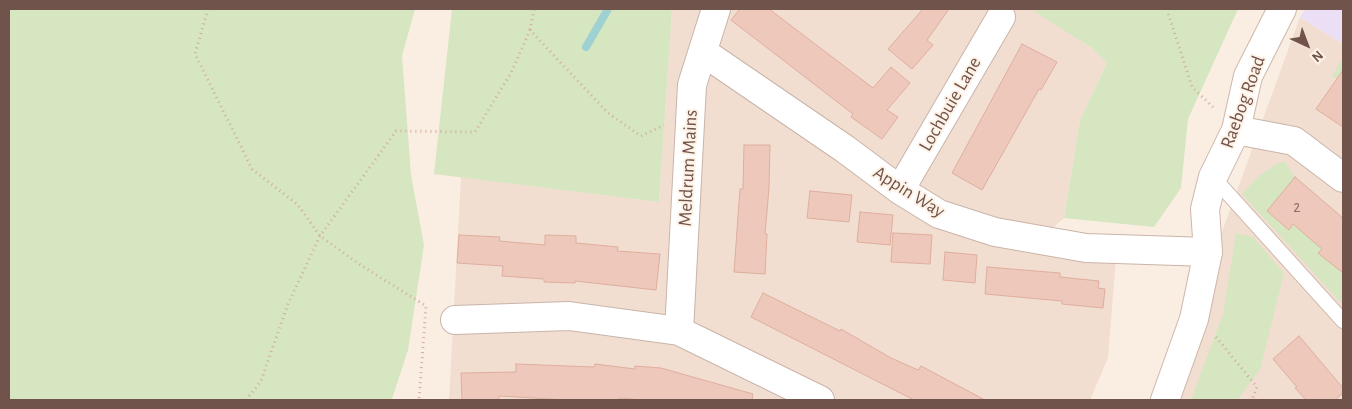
<!DOCTYPE html>
<html>
<head>
<meta charset="utf-8">
<style>
	body { margin:0 }
	#map { position:relative; width:1352px; height:409px; overflow:hidden; background:#faeee2; font-family:"Alegreya Sans",sans-serif }
	canvas { display:block }
	.frame { position:absolute; inset:0; border:10px solid #70534a; pointer-events:none }
	.north { position:absolute; left:1282px; top:20px; width:50px; height:50px; -webkit-text-stroke:4px #fef2e7; paint-order:stroke; rotate:137deg; font-size:14px; font-weight:700; line-height:20px; text-align:center; color:#70534a }
	.north::after { content:''; display:block; margin:auto; width:18px; height:22px; background:#70534a; clip-path:polygon(50% 0,100% 100%,50% 72%,0 100%) }
</style>
</head>
<body>
<div id="map">
<canvas width="1352" height="409"></canvas>
<div class="frame"></div>
<div class="north">N</div>
</div>
<script>
const g = document.querySelector('canvas').getContext('2d');
g.lineJoin = 'round';
function paint(path, color) { g.fillStyle = color; g.fill(path, 'evenodd'); }
const shape = rows => new Path2D(rows.map(r => 'M' + r).join(''));
function trace(path, color, width, dash) { g.strokeStyle = color; g.lineWidth = width; g.lineCap = dash ? 'butt' : 'round'; g.setLineDash(dash || []); g.stroke(path); }
function label(font, color, halo, rows, align = 'center') {
  g.font = font + ' "Alegreya Sans",sans-serif'; g.lineWidth = 4; g.setLineDash([]); g.textBaseline = 'middle'; g.strokeStyle = halo; g.fillStyle = color; for (const [text, x, y, turn = 0] of rows) {
    g.save(); g.translate(x, y); g.rotate((+turn || 0) * Math.PI / 180); g.textAlign = isNaN(turn) ? turn : align; if (halo) g.strokeText(text, 0, 0); g.fillText(text, 0, 0); g.restore();
  }
}
const residential = shape([
	[672,9,1034,9,1036,12,1092,48,1107,63,1080,120,1064,218,1024,253,1116,257,1108,358,1090,400,449,400,461,177,659,202],
	[1300,17,1343,44,1343,400,1161,400]
]);
const education = shape([
	[1305,9,1343,9,1343,44,1300,17]
]);
const green = shape([
	[9,9,415,9,402,56,411,175,424,245,408,350,392,399,389,400,9,400],
	[452,9,672,9,659,202,434,174],
	[1034,9,1238,9,1188,119,1181,188,1154,227,1064,218,1080,120,1107,63,1092,48,1035,12],
	[1343,57,1343,83,1332,76],
	[1284,161,1295,177,1267,211,1289,229,1293,225,1313,241,1341,217,1343,219,1343,223,1319,253,1341,271,1343,269,1343,305,1242,194,1260,175,1277,164],
	[1236,233,1253,237,1284,273,1260,370,1237,400,1191,400,1223,314]
]);
const stream = shape([
	[586,47,608,9]
]);
const building = shape([
	[740,9,769,9,873,88,891,67,910,83,887,110,898,117,882,139,851,117,853,114,731,20,740,9],
	[923,9,949,9,927,40,933,45,912,69,888,49,923,9],
	[1022,44,1057,62,1041,90,1039,89,982,190,952,173,1022,44],
	[1343,70,1343,127,1316,109,1343,70],
	[744,145,770,145,769,188,765,234,767,234,765,274,734,272,740,189,743,189,744,145],
	[1295,177,1343,218,1343,273,1318,253,1322,249,1293,224,1289,230,1267,211,1295,177],
	[810,191,852,195,849,222,807,218,810,191],
	[860,212,893,215,890,245,857,242,860,212],
	[893,233,932,235,930,264,891,262,893,233],
	[459,235,500,237,499,241,545,245,545,235,576,236,576,243,618,247,617,251,660,254,656,290,575,281,575,283,544,282,544,279,502,276,503,266,457,263,459,235],
	[945,252,977,255,975,283,943,280,945,252],
	[987,267,1060,273,1060,277,1099,281,1098,288,1105,289,1103,308,1062,304,1062,301,985,294,987,267],
	[763,293,840,331,841,329,891,358,918,370,921,366,985,400,914,400,751,317,763,293],
	[1299,336,1343,388,1343,393,1335,400,1306,400,1295,388,1297,387,1273,359,1299,336],
	[516,364,594,367,595,364,635,369,635,366,661,368,753,394,752,400,642,400,619,398,619,400,567,400,499,396,499,400,462,400,461,373,516,372,516,364]
]);
const path = shape([
	[208,9,195,54,252,169,298,205,320,236,359,264,426,306,419,400],
	[1168,9,1168,13,1192,87,1215,109],
	[530,30,534,9],
	[1216,337,1257,387,1252,400],
	[246,400,261,381,288,304,320,236,396,131,475,132,511,73,530,30,608,113,641,136,664,125]
]);
const service = shape([
	[1213,177,1343,321]
]);
const minor = shape([
	[703,52,845,149,900,190,939,214,995,232,1086,248,1208,252],
	[1236,130,1294,141,1343,178],
	[900,190,1001,17],
	[455,320,569,316,679,331,820,400],
	[679,331,692,85,716,9]
]);
const secondary = shape([
	[1165,400,1194,319,1208,252,1205,209,1213,177,1236,130,1248,76,1282,9]
]);
const numberNames = [
	["2",1297,207]
];
const streetNames = [
	["Raebog Road",1243,102,-70],
	["Lochbuie Lane",950,104,-60],
	["Meldrum Mains",688,168,-87],
	["Appin Way",909,192,32]
];
paint(residential, '#f1ded1');
paint(education, '#ebdff6');
paint(green, '#d5e6c1');
trace(stream, '#9fd1d3', 8);
paint(building, '#eec9bb');
trace(building, '#dfae9d', 1);
trace(service, '#cab4a9', 16);
trace(minor, '#cab4a9', 30);
trace(secondary, '#cfb6aa', 30);
trace(path, '#d2ac9f', 3, [1, 4]);
trace(service, '#fff', 14);
trace(minor, '#fff', 28);
trace(secondary, '#fff', 28);
label('16px', '#907066', null, numberNames);
label('19px', '#70534a', '#fef2e7', streetNames);
</script>
</body>
</html>
